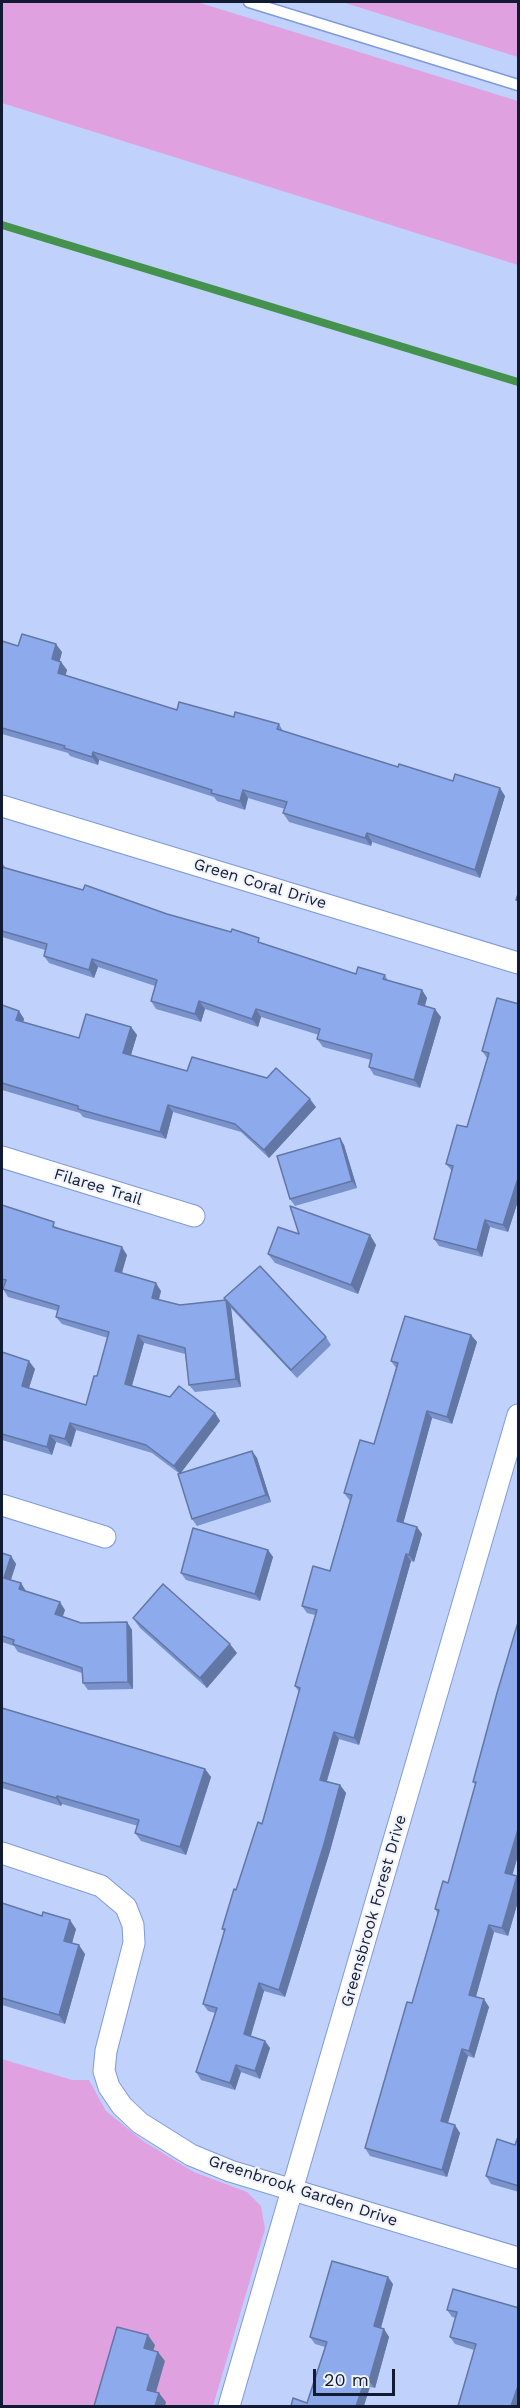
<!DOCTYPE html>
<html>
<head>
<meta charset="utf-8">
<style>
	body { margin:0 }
	#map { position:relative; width:520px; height:2408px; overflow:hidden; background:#c0d2fc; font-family:"Work Sans",sans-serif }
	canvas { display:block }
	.frame { position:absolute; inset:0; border:3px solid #121b34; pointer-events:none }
	.scale { position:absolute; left:313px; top:2369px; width:82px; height:27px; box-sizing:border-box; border:3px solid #121b34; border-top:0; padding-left:8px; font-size:18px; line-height:21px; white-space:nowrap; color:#121b34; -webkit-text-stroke:4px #f0f3fb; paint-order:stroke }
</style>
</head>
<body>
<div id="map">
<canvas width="520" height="2408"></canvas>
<div class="frame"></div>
<div class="scale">20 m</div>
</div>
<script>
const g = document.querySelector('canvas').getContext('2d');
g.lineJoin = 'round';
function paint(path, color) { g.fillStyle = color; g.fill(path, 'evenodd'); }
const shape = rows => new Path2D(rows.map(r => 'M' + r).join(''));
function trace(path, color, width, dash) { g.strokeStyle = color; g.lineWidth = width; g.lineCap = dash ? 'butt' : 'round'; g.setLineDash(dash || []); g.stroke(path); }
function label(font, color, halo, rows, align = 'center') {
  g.font = font + ' "Work Sans",sans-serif'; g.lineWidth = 4.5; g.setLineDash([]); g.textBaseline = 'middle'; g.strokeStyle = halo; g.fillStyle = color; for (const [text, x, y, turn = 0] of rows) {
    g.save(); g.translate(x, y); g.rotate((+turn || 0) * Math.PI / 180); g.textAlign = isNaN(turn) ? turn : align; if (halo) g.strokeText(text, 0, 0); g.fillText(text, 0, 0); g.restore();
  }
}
const green = shape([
	[2,2,197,2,518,101,518,265,2,103],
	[342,2,518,2,518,57],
	[2,2059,72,2080,89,2080,106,2111,143,2141,194,2172,247,2192,261,2206,265,2229,213,2406,2,2406]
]);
const stream = shape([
	[2,225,518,382]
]);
const lane = shape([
	[249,2,518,85]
]);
const street = shape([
	[2,806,518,963],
	[2,1157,194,1216],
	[2,1505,105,1537],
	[2,1853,101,1886,126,1907,133,1925,134,1943,106,2051,104,2071,109,2087,122,2106,140,2123,191,2155,230,2171,518,2258],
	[229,2406,518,1415]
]);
const wall = shape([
	[2,641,18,646,62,652,59,662,61,662,67,670,65,675,177,710,234,717,279,724,283,731,398,767,453,781,505,796,480,878,372,842,371,846,289,822,283,813,285,809,248,798,245,810,217,801,214,797,99,760,98,765,70,756,68,753,2,734],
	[2,863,6,868,167,914,356,974,385,975,388,981,422,990,427,998,425,1006,441,1017,420,1088,374,1075,369,1067,371,1060,323,1047,317,1039,319,1035,261,1017,258,1027,205,1009,201,1022,156,1009,151,1001,155,986,98,967,94,978,49,963,44,956,45,950,2,937],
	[519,1004,519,1198,508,1232,490,1227,482,1257,439,1246,434,1239,452,1171,446,1164,467,1127,487,1058,482,1051],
	[2,1005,19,1011,24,1019,23,1022,79,1038,131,1027,137,1035,131,1055,316,1107,269,1158,241,1132,173,1112,166,1139,83,1117,80,1113,2,1090],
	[340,1138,344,1145,357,1188,295,1206,290,1199],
	[2,1205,127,1255,122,1273,161,1291,159,1300,180,1305,225,1300,326,1337,331,1345,297,1378,231,1308,241,1387,195,1392,189,1385,185,1354,144,1343,132,1386,215,1413,220,1421,180,1474,252,1451,257,1458,271,1502,197,1526,192,1519,180,1474,152,1453,76,1430,71,1447,56,1442,52,1455,2,1440,2,1352,35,1369,29,1388,86,1405,97,1376,108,1338,62,1324,56,1317,58,1311,8,1297,3,1289,4,1285,2,1285],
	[370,1235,376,1245,358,1294,275,1263,268,1254],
	[471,1335,477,1342,452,1424,432,1418,403,1523,417,1527,422,1534,414,1562,411,1561,359,1745,339,1739,327,1781,340,1785,346,1793,330,1851,285,1997,264,1991,251,2036,265,2041,270,2048,260,2079,241,2072,235,2090,201,2080,196,2072,215,2013,208,2011,203,2004,224,1931,222,1929,236,1890,262,1824,299,1692,295,1686,315,1615,307,1613,302,1606,330,1571,350,1501,344,1493,374,1444,396,1368,391,1361],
	[268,1550,273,1557,260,1601,186,1580,181,1573],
	[2,1553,11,1556,16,1564,11,1580,26,1591,65,1610,62,1617,81,1623,127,1622,132,1630,133,1689,88,1690,83,1683,82,1673,18,1652,14,1646,2,1642],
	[133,1618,237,1653,207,1688,140,1628],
	[519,1619,519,1852,512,1875,517,1876,519,1878,519,1898,508,1936,494,1932,476,1997,489,2007,474,2058,468,2056,448,2123,460,2133,447,2177,370,2156,365,2148,412,2003,438,1914,435,1909,448,1883,476,1785,473,1782],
	[2,1708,205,1769,211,1777,186,1855,141,1841,135,1833,138,1826,62,1804,61,1806,2,1788],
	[2,1903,76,1929,72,1943,85,1954,65,2024,2,2005],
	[519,2134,519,2192,491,2184,486,2176,515,2145],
	[393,2284,381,2328,384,2329,389,2337,375,2388,370,2387,307,2403,325,2347,315,2344,310,2337],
	[519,2308,474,2350,455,2344,450,2337,456,2318,452,2317,447,2310]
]);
const shadedWall = shape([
	[56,644,62,652,58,668,52,659],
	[61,662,67,670,64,681,58,673],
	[93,752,99,760,98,765,92,757],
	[500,788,505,796,480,878,475,870],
	[243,790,248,798,245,810,240,801],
	[367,833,372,842,371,846,365,838],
	[92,959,98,967,94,978,89,970],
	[422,990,427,998,423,1012,418,1004],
	[199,1001,205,1009,201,1022,195,1014],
	[256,1009,261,1017,258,1027,252,1019],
	[435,1009,441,1017,420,1088,414,1080],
	[19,1011,24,1019,21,1028,16,1020],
	[131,1027,137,1035,129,1061,123,1053],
	[310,1099,316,1107,269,1158,264,1150],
	[168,1105,173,1112,166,1139,160,1132],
	[340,1138,344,1145,357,1188,352,1181],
	[519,1175,519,1198,508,1232,503,1225],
	[485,1220,490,1227,482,1257,477,1250],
	[370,1235,376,1245,358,1294,351,1285],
	[122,1247,127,1255,120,1279,115,1271],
	[156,1283,161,1291,157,1305,152,1298],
	[226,1300,231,1308,241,1387,236,1379],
	[138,1335,144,1343,130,1392,125,1384],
	[471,1335,477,1342,452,1424,447,1417],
	[29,1361,35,1369,27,1394,22,1386],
	[427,1411,432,1418,402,1528,397,1521],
	[215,1413,220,1421,180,1474,174,1466],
	[70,1423,76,1430,71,1447,65,1439],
	[50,1435,56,1442,52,1455,47,1447],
	[252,1451,257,1458,271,1502,266,1495],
	[417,1527,422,1534,414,1562,409,1555],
	[268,1550,273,1557,260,1601,255,1594],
	[406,1554,411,1561,359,1745,354,1738],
	[11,1556,16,1564,9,1585,4,1578],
	[21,1583,26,1591,24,1597,19,1589],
	[60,1602,65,1610,61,1622,55,1614],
	[127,1622,132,1630,133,1689,128,1682],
	[230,1644,237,1653,207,1688,200,1678],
	[334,1732,339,1739,325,1787,320,1780],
	[205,1769,211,1777,186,1855,180,1847],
	[340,1785,346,1793,330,1851,285,1997,279,1990],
	[57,1796,62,1804,61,1806,56,1798],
	[519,1826,519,1852,511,1880,505,1873],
	[517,1876,519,1878,519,1898,508,1936,502,1928],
	[70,1920,76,1929,70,1950,64,1941],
	[489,1925,494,1932,474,2003,469,1995],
	[79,1945,85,1954,65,2024,59,2015],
	[259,1983,264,1991,249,2041,244,2034],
	[484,1999,489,2007,474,2058,469,2051],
	[265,2041,270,2048,260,2079,255,2071],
	[462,2049,468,2056,446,2129,441,2121],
	[236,2065,241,2072,235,2090,230,2083],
	[455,2125,460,2133,447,2177,442,2170],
	[388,2277,393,2284,379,2334,374,2326],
	[384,2329,389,2337,375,2388,369,2381],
	[148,2335,155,2345,151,2358,144,2348],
	[158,2352,165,2361,154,2399,147,2390],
	[365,2380,370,2387,364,2406,356,2406],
	[519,2383,519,2406,511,2406],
	[159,2393,166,2402,165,2406,155,2406]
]);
const building = shape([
	[22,634,56,644,52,659,61,662,58,673,177,710,179,702,234,717,235,712,279,724,277,729,398,767,399,764,453,781,455,774,500,788,475,870,367,833,365,838,283,813,287,802,243,790,240,801,211,793,212,790,93,752,92,757,64,748,65,746,2,728,2,641,18,646,22,634],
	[2,867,83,890,85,885,167,914,231,932,232,929,259,938,258,942,356,974,358,967,385,975,383,979,422,990,418,1004,435,1009,414,1080,369,1067,372,1054,317,1039,320,1029,256,1009,252,1019,199,1001,195,1014,151,1001,157,980,92,959,89,970,44,956,47,944,2,931,2,867],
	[519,891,519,901,516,900,519,891],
	[497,998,519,1004,519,1175,503,1225,485,1220,477,1250,434,1239,453,1166,446,1164,457,1125,467,1127,489,1053,482,1051,497,998],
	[2,1005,19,1011,16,1020,79,1038,86,1014,131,1027,123,1053,187,1071,192,1057,267,1078,276,1068,310,1099,264,1150,235,1124,168,1105,160,1132,78,1109,78,1106,2,1083,2,1005],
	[340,1138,352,1181,290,1199,277,1156,340,1138],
	[2,1205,54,1222,53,1227,122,1247,115,1271,156,1283,152,1298,180,1305,226,1300,224,1298,260,1266,326,1337,291,1370,226,1300,236,1379,189,1385,185,1348,138,1335,125,1384,170,1397,179,1386,215,1413,174,1466,146,1445,70,1423,65,1439,50,1435,47,1447,2,1434,2,1352,29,1361,22,1386,86,1405,94,1376,97,1376,109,1332,56,1317,59,1306,3,1289,6,1280,2,1279,2,1205],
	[290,1206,370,1235,351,1285,268,1254,278,1227,299,1234,290,1206],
	[405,1316,471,1335,447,1417,427,1411,397,1521,417,1527,409,1555,406,1554,354,1738,334,1732,320,1780,340,1785,324,1844,279,1990,259,1983,244,2034,265,2041,255,2071,236,2065,230,2083,196,2072,217,2008,203,2004,225,1929,222,1929,234,1889,236,1890,258,1822,262,1824,300,1688,295,1686,317,1610,302,1606,313,1566,330,1571,352,1495,344,1493,360,1440,374,1444,398,1363,391,1361,405,1316],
	[252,1451,266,1495,192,1519,178,1474,252,1451],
	[193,1528,268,1550,255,1594,181,1573,193,1528],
	[2,1553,11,1556,4,1578,21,1583,19,1589,60,1602,55,1614,81,1623,127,1622,128,1682,83,1683,82,1668,13,1644,14,1640,2,1636,2,1553],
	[163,1584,230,1644,200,1678,133,1618,163,1584],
	[519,1619,519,1826,505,1873,517,1876,502,1928,489,1925,469,1995,484,1999,469,2051,462,2049,441,2121,455,2125,442,2170,365,2148,407,2002,412,2003,439,1910,435,1909,443,1881,448,1883,476,1782,473,1782,497,1693,519,1619],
	[2,1708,205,1769,180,1847,135,1833,139,1820,57,1796,56,1798,2,1782,2,1708],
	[2,1903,42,1916,43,1912,70,1920,64,1941,79,1945,59,2015,2,1998,2,1903],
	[519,2134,519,2186,486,2176,497,2139,515,2145,519,2134],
	[332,2261,388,2277,374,2326,384,2329,369,2381,365,2380,356,2406,291,2406,293,2398,307,2403,327,2342,310,2337,332,2261],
	[453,2289,519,2308,519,2383,511,2406,458,2406,476,2344,450,2337,457,2312,447,2310,453,2289],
	[117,2327,148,2335,144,2348,158,2352,147,2390,159,2393,155,2406,94,2406,117,2327]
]);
const streetNames = [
	["Green Coral Drive",260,884,17],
	["Filaree Trail",98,1187,17],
	["Greensbrook Forest Drive",374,1911,-74],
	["Greenbrook Garden Drive",303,2191,18]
];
paint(green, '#e0a1e0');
trace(stream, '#45924f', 8);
trace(lane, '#7f9adc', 13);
trace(street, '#7f9adc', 23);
trace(lane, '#fff', 10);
trace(street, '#fff', 21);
paint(wall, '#7992cb');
paint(shadedWall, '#6377a5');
paint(building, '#8daaec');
trace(building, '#6377a5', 1.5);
label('16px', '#121b34', '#f0f3fb', streetNames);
</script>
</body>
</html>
